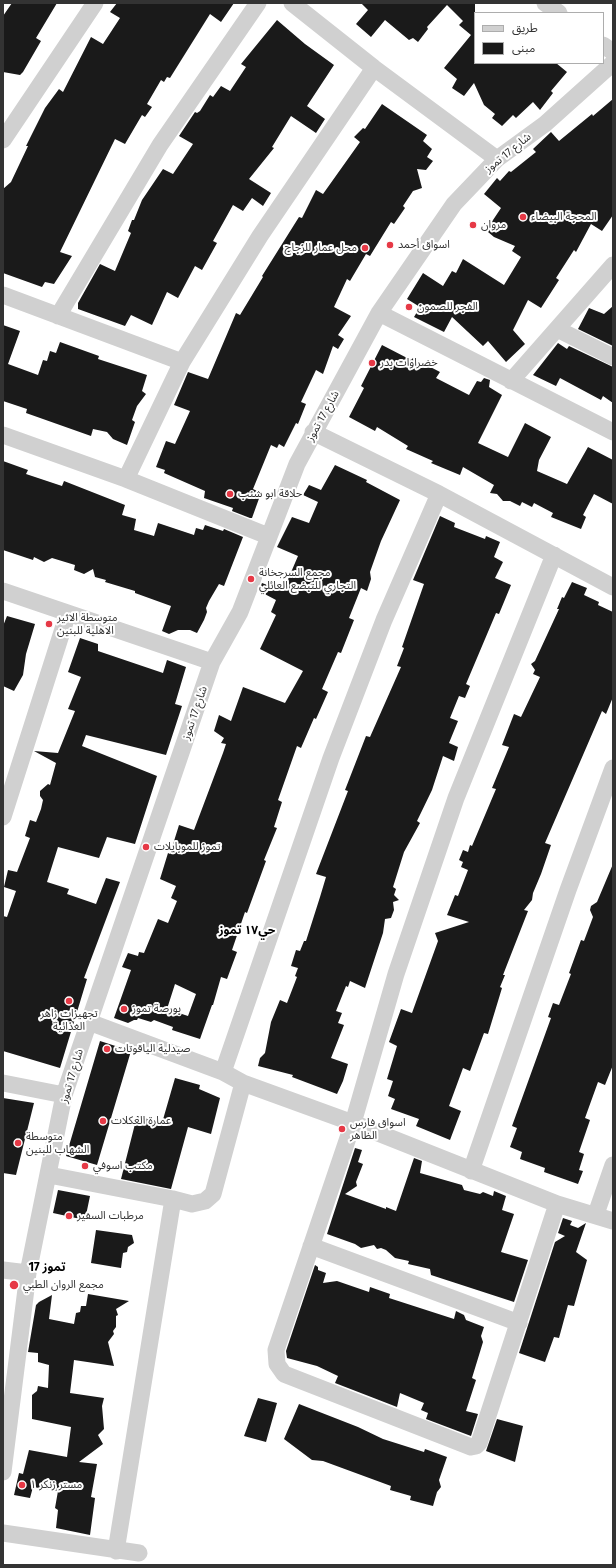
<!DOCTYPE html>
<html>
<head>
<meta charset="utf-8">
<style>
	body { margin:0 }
	#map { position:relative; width:616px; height:1568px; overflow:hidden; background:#fff; font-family:"Fira Sans","Noto Sans Arabic",sans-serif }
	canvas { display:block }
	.frame { position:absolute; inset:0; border:4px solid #333; pointer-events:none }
	.legend { position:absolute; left:474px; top:12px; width:130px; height:52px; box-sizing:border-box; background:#fff; border:1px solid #adadad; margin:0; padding:5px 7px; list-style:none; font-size:12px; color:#333 }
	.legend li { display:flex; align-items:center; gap:8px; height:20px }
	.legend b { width:20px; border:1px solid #adadad }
</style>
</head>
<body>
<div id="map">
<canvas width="616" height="1568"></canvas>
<div class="frame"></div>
<ul class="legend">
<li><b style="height:5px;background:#d0d0d0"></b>طريق</li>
<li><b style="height:11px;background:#1a1a1a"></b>مبنى</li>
</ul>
</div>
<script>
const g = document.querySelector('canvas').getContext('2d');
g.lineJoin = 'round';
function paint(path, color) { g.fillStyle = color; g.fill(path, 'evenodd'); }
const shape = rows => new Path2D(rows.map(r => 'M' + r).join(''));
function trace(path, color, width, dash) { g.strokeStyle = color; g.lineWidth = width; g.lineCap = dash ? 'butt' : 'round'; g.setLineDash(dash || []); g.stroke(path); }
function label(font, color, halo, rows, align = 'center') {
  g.font = font + ' "Fira Sans","Noto Sans Arabic",sans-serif'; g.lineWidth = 4; g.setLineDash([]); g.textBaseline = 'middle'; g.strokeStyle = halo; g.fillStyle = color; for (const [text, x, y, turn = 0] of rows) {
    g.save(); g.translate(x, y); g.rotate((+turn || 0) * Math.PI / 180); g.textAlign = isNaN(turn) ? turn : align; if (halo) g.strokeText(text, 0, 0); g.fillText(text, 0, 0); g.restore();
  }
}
const building = shape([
	[12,3,57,3,36,38,41,41,23,72,20,75,3,72,3,16],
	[117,3,234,3,221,22,210,14,170,78,167,77,164,82,161,80,147,104,152,107,145,117,142,115,125,144,115,139,60,252,72,256,54,284,45,282,42,287,3,273,3,189,11,182,28,146,26,146,45,108,59,89,63,92,91,37,103,44,120,18,110,12],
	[361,3,475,3,475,63,556,63,567,72,551,91,553,93,540,110,533,102,516,118,513,115,502,126,492,118,495,114,484,105,474,83,464,96,452,88,457,79,444,68,471,35,459,25,463,21,447,5,427,27,428,29,418,42,413,38,409,40,385,20,371,37,356,24,368,10],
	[277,20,305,44,334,65,307,106,325,119,316,133,291,116,272,147,274,148,249,179,271,193,263,206,252,198,243,211,233,205,213,241,217,243,202,270,195,266,178,298,167,292,152,325,131,315,125,326,78,309,78,303,100,264,115,271,131,233,128,231,132,220,134,220,142,200,163,169,173,174,193,144,179,136,195,112,197,113,200,111,210,95,213,97,221,86,230,91,246,67,241,64],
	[613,99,613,215,602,231,591,224,576,252,574,250,556,278,559,280,541,308,528,300,513,330,525,344,506,362,488,341,483,346,452,317,444,332,414,317,420,307,407,299,423,273,443,286,452,271,456,273,463,259,504,285,521,257,512,251,515,246,494,237,488,232,489,226,501,208,484,194,497,178,500,181,509,171,511,172,536,152,533,149,551,132,559,141,592,114,593,116],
	[382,104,427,135,423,141,432,149,427,157,433,161,426,170,417,169,422,188,413,191,403,206,405,208,394,224,391,222,370,256,366,254,350,281,347,279,334,307,351,316,338,335,344,339,338,349,333,346,323,374,316,370,301,402,306,404,298,424,296,423,284,447,279,444,277,448,271,445,253,489,261,493,252,518,250,518,232,511,233,508,204,498,205,491,164,473,165,470,156,467,166,441,175,444,190,411,174,405,188,372,208,379,236,313,240,315,263,277,262,276,299,217,302,218,316,190,323,194,360,142,354,137,363,128,365,129],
	[613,306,613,346,578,329,589,308,604,314],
	[3,325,20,331,8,364,38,375,43,360,47,361,50,351,56,353,60,342,99,356,98,359,147,375,142,391,146,394,137,406,132,420,135,422,127,445,113,439,107,432,93,429,91,436,26,413,27,409,3,401],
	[558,343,567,349,569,346,613,367,613,403,603,396,601,400,560,378,556,386,533,375],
	[382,345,411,360,413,358,440,372,436,378,469,395,477,381,481,382,484,378,490,380,489,387,502,395,478,443,508,457,525,423,551,437,539,460,537,471,567,484,588,447,613,460,613,504,594,494,583,515,586,517,581,529,551,517,553,513,534,503,532,507,522,502,520,506,510,501,503,501,497,494,490,493,494,485,463,467,460,475,431,463,433,461,406,449,408,446,377,427,375,431,349,417,364,388,361,386],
	[3,461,28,470,26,474,62,486,64,481,125,505,122,515,136,519,134,530,154,536,158,523,194,535,196,528,203,530,205,525,223,531,224,529,243,537,224,586,219,584,209,601,206,608,207,612,204,620,197,633,190,630,178,630,169,634,162,631,171,606,135,593,135,591,105,582,106,580,95,577,93,569,84,574,74,570,75,565,52,558,44,562,34,557,33,560,3,550],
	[335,465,367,480,366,482,400,500,381,541,370,572,371,579,367,591,361,588,349,618,354,620,341,653,338,652,322,689,328,692,316,719,314,718,301,748,297,746,278,800,282,802,274,827,277,828,264,860,266,861,247,913,245,912,232,950,237,952,227,979,221,977,213,1005,212,1005,200,1039,172,1030,173,1027,154,1020,151,1022,138,1018,137,1020,134,1020,128,1023,114,1018,131,970,122,967,128,953,138,956,139,952,144,953,158,919,168,923,177,901,171,898,176,886,160,879,168,853,170,854,179,825,194,830,223,753,226,744,221,743,224,738,214,731,219,715,231,721,243,687,285,703,303,671,260,649,276,615,271,612,276,600,259,591,262,583,283,591,298,556,277,547,292,517,309,523,318,502,303,495,309,485,321,490],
	[175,984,196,994,188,1016,167,1009],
	[440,516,455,523,454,527,485,539,486,536,500,542,494,557,503,562,495,578,511,585,499,614,496,613,466,684,470,686,465,698,459,696,450,718,458,721,449,743,458,747,454,761,443,756,432,790,417,821,420,823,404,852,393,887,396,889,394,895,399,900,393,902,394,910,391,918,385,919,383,933,365,988,350,981,348,987,346,986,336,1011,342,1013,338,1023,344,1025,331,1058,348,1064,343,1081,337,1094,292,1077,293,1075,258,1066,260,1058,265,1053,271,1022,280,1000,287,1003,297,977,295,976,298,968,291,966,296,950,300,951,304,941,306,941,320,897,326,877,316,874,348,791,345,790,366,736,370,737,401,667,397,666,404,648,402,647,424,584,413,580],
	[572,582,587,588,584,595,599,602,598,605,613,612,613,697,606,714,602,711,545,843,551,845,541,874,533,893,532,900,524,910,528,911,503,975,505,975,500,987,502,988,488,1034,484,1033,470,1071,463,1068,449,1106,461,1111,450,1140,416,1126,419,1119,391,1109,395,1099,388,1096,393,1081,387,1079,397,1046,389,1042,401,1009,412,1013,438,941,435,933,469,922,447,915,455,895,458,896,468,870,461,867,463,862,459,860,463,850,468,852,470,845,472,846,496,789,492,788,509,747,502,745,514,714,521,717,540,677,533,674,535,670,531,664,535,661,559,609,557,609,562,597,564,598],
	[7,616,35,624,26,654,23,675,14,691,3,686,3,626],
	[80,638,98,644,98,651,163,673,167,660,186,667,175,704,182,706,166,755,86,735,82,746,157,776,135,844,107,837,99,858,58,847,47,882,69,889,67,894,96,904,106,878,120,882,84,978,87,979,60,1068,3,1051,3,916,7,917,16,891,4,887,8,870,17,872,30,838,25,836,30,820,36,822,41,809,43,800,40,796,40,791,48,784,50,785,56,763,34,751,58,753,75,711,68,709,81,677,68,672],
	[613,864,613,1065,605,1085,598,1082,585,1118,590,1120,579,1152,584,1154,579,1170,583,1171,578,1184,544,1172,545,1168,520,1159,522,1152,510,1147,517,1128,512,1126,551,1018,548,1017,553,1003,559,1005,571,974,569,973,581,940,584,941,593,917,590,910,591,906,597,902],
	[100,1041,131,1051,97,1165,66,1156],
	[175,1078,200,1085,199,1089,220,1098,211,1134,188,1127,171,1189,121,1179,137,1116,162,1123],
	[3,1098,34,1103,16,1175,3,1173],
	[355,1148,362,1150,358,1162,363,1164,356,1182,357,1186,345,1194,386,1209,386,1207,396,1211,414,1158,422,1161,420,1173,462,1185,464,1190,480,1194,483,1192,493,1196,494,1191,506,1196,502,1210,514,1214,501,1252,528,1260,514,1302,431,1275,430,1269,408,1264,409,1261,395,1258,386,1250,381,1248,377,1249,374,1245,361,1248,355,1244,327,1234],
	[58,1190,90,1196,85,1220,53,1213],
	[563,1218,572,1221,570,1225,578,1228,586,1223,576,1252,587,1260,574,1306,568,1305,559,1338,554,1337,545,1362,519,1353,555,1242,565,1236,558,1233],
	[96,1230,132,1235,134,1243,128,1247,127,1252,123,1253,121,1268,91,1263],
	[315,1265,318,1267,318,1270,326,1273,323,1283,337,1281,369,1292,370,1287,390,1294,389,1298,454,1319,456,1311,464,1315,466,1320,484,1327,481,1336,483,1342,472,1378,476,1380,466,1411,478,1414,471,1436,426,1419,428,1413,421,1410,424,1403,400,1393,397,1407,335,1383,338,1376,317,1366,287,1358,286,1351],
	[88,1294,129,1301,116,1309,118,1315,116,1316,116,1327,113,1331,114,1334,108,1342,114,1366,74,1360,70,1393,104,1398,102,1406,104,1429,98,1435,103,1444,79,1462,97,1464,91,1497,95,1498,90,1535,56,1528,58,1510,55,1508,58,1491,33,1487,30,1498,14,1495,19,1473,23,1474,29,1450,67,1457,71,1427,32,1419,32,1395,37,1391,38,1386,48,1388,49,1365,38,1362,38,1353,28,1352,36,1305,39,1302,52,1295,49,1319,74,1324,76,1313,80,1312,81,1306,86,1306],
	[258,1398,277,1403,266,1442,244,1436],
	[299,1404,358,1427,383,1439,424,1452,425,1449,447,1457,439,1480,441,1487,437,1492,433,1506,410,1500,411,1496,390,1490,391,1486,323,1461,312,1460,284,1439],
	[497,1419,523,1426,515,1462,486,1451]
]);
const minor = shape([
	[292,3,374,68,497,159],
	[545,3,559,13],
	[603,45,613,52],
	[3,140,95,3],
	[3,295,182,362],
	[379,313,613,432],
	[58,316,160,145,258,3],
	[557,329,613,357],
	[511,381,613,265],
	[313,432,439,494,613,587],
	[3,435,126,479,268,536],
	[126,479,182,362,260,236,374,68],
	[554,555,456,798,396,974,353,1123,276,1350,277,1364,284,1374,471,1447,476,1446,479,1443,557,1204],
	[3,591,212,662],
	[3,817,68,613],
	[89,1022,223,1072,243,1083,353,1123,557,1204,613,1221],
	[223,1072,331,758,384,620,439,494],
	[3,1083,64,1095],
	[471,1171,568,890,613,768],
	[49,1175,173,1199,192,1204,205,1201,213,1194,243,1083],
	[596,1214,613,1165],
	[311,1246,519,1323],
	[3,1270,28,1273],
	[3,1472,28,1273,64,1095,212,662,240,612,297,464,379,313,454,204,497,159,545,124,613,63],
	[3,1533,139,1553],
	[116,1551,173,1199]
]);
const markers = [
	[523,217,4,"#e63946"],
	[473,225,4,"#e63946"],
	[390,245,4,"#e63946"],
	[365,248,4,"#e63946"],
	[409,307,4,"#e63946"],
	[372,363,4,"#e63946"],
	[230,494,4,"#e63946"],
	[251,579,4,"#e63946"],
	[49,624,4,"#e63946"],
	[146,847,4,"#e63946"],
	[69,1001,4,"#e63946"],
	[124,1009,4,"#e63946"],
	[107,1049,4,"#e63946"],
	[103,1121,4,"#e63946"],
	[342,1129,4,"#e63946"],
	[18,1143,4,"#e63946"],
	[85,1166,4,"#e63946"],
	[69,1216,4,"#e63946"],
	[14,1285,5,"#e63946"],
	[22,1485,4,"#e63946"]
];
const streetNames = [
	["شارع 17 تموز",508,153,-39],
	["شارع 17 تموز",323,416,-61],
	["شارع 17 تموز",195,713,-71],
	["شارع 17 تموز",72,1076,-73]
];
const poiNames = [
	["المحجة البيضاء",531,217],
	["مروان",481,225],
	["اسواق أحمد",398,245],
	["محل عمار للزجاج",357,248,"right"],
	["الفجر للصمون",417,307],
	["خضراوات بدر",380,363],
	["حلاقة ابو شنب",238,494],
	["مجمع السرجخانة",259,573],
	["التجاري للتبضع العائلي",259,586],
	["متوسطة الاثير",57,618],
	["الاهلية للبنين",57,631],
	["تموز للموبايلات",154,847],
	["بورصة تموز",132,1009],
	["تجهيزات زاهر",69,1014,"center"],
	["الغذائية",69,1027,"center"],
	["صيدلية الياقوتات",115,1049],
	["عمارة العكلات",111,1121],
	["اسواق فارس",350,1123],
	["الظاهر",350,1136],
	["متوسطة",26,1137],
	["الشهاب للبنين",26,1150],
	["مكتب اسوفي",93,1166],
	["مرطبات السفير",77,1216],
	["مجمع الروان الطبي",23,1285],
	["مستر زنكر ١",30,1485]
];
const neighbourhoodNames = [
	["حي۱۷ تموز",247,931],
	["17 تموز",47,1268]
];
paint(building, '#1a1a1a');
trace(minor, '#d0d0d0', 17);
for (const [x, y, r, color] of markers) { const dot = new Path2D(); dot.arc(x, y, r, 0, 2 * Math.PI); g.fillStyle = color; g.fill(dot); trace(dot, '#fff', 1.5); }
label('11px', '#333', '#fff', streetNames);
label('11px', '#333', '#fff', poiNames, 'left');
label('bold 12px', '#000', '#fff', neighbourhoodNames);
</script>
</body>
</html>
